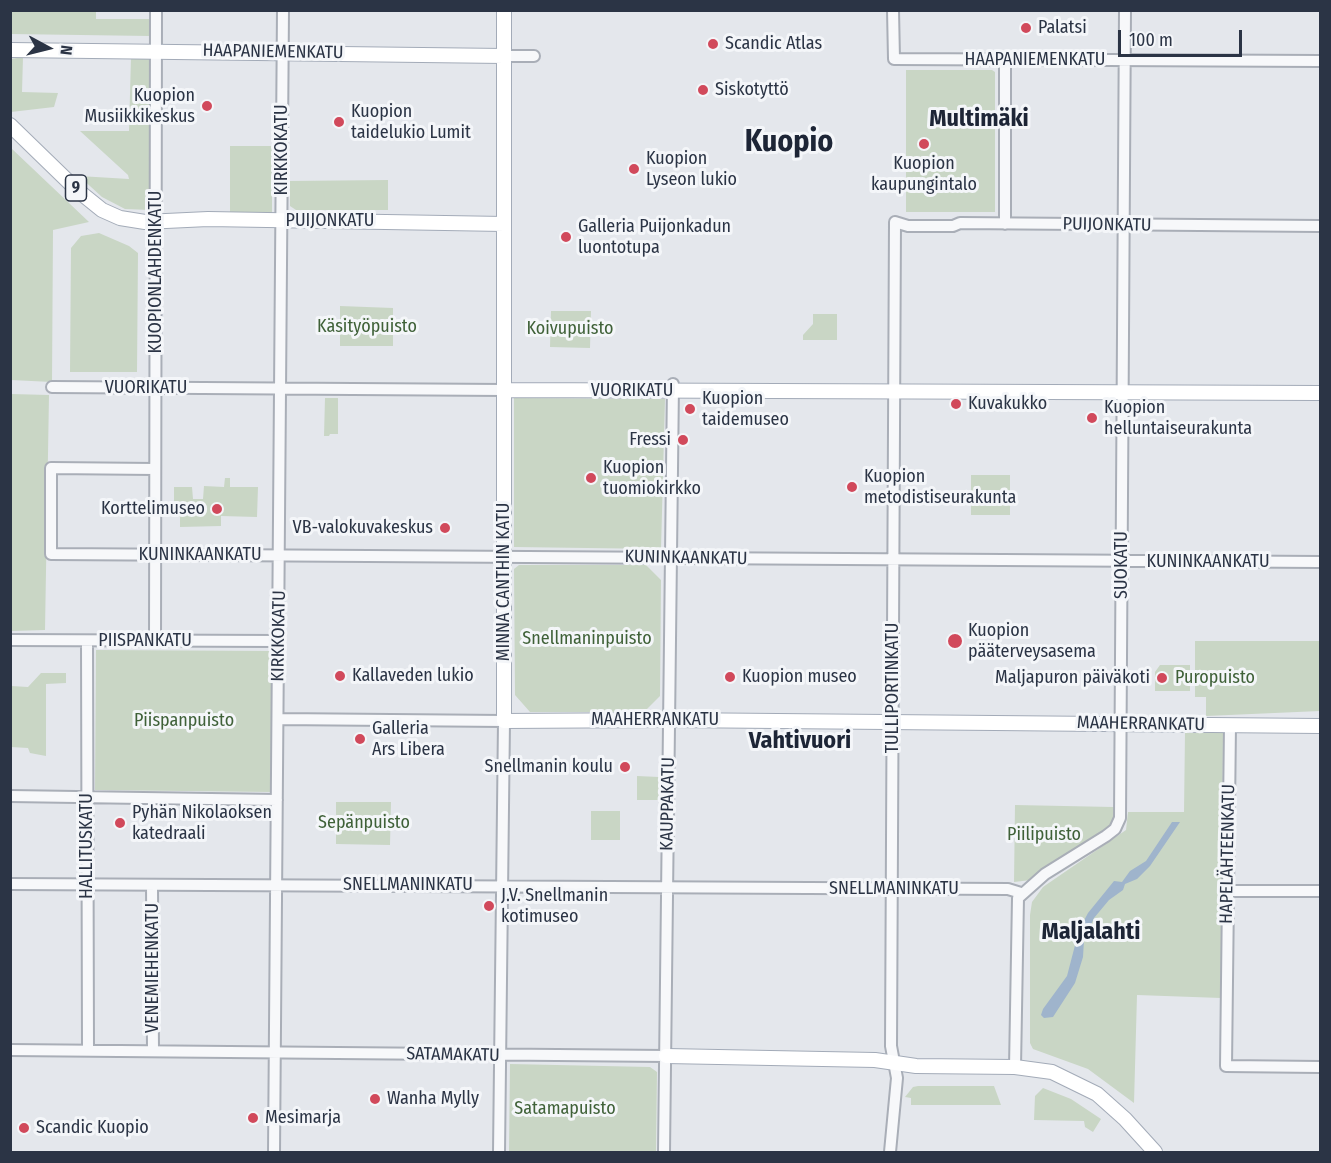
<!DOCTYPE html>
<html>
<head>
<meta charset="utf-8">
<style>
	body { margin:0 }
	#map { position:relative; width:1331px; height:1163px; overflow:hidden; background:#e4e7ec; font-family:"Fira Sans Condensed",sans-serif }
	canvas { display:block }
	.frame { position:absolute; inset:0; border:12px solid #2b3445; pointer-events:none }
	.north { position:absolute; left:18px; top:18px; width:60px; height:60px; -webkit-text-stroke:4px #f4f6f9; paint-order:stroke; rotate:97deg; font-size:16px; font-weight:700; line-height:24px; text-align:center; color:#2b3445 }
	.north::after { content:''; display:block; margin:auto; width:21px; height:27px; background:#2b3445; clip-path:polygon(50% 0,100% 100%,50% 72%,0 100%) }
	.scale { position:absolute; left:1118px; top:30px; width:124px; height:27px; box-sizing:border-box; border:3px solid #2b3445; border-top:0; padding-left:8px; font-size:18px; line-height:21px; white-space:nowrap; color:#2b3445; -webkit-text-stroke:4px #f4f6f9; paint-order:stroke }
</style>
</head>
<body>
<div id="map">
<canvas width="1331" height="1163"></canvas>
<div class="frame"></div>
<div class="north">N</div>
<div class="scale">100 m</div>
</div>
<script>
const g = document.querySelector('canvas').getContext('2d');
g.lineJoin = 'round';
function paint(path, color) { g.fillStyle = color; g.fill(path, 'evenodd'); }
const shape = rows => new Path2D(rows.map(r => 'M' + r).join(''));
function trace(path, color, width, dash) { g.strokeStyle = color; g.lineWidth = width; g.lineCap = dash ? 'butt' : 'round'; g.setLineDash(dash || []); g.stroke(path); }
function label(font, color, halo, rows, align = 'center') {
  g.font = font + ' "Fira Sans Condensed",sans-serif'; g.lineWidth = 6; g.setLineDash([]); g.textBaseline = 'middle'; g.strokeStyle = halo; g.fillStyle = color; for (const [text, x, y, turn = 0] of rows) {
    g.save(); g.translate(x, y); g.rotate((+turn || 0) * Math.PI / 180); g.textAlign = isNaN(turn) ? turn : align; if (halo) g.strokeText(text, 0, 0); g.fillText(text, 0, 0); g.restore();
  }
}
const green = shape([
	[11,10,96,11,96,19,150,19,150,36,11,34],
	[153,53,150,210,125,209,102,197,79,176,129,179,128,175,80,131,129,131,131,57],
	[23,57,22,92,58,93,54,107,11,112,11,59],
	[906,70,992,70,995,72,995,212,906,212],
	[230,146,272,146,272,213,230,212],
	[11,148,89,222,53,230,52,382,11,380],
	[388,180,388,210,296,210,290,206,290,181],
	[99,233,129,246,138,253,137,372,70,372,71,248,81,236],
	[340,306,393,308,393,346,340,346],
	[551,311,591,311,590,348,550,347],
	[813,314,837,314,837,340,803,340,803,335,813,324],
	[11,394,49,395,45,630,11,631],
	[325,398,338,398,338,434,330,434,329,436,324,436],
	[514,398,665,399,661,549,514,547],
	[971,475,1010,475,1010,515,971,515],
	[225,478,230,478,230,487,258,487,257,517,221,516,221,526,180,527,180,517,174,516,174,487,192,487,193,499,203,499,204,486,224,487],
	[519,565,646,565,661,580,660,696,644,712,530,712,515,695,514,569],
	[1195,641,1320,641,1320,711,1206,716,1206,697,1195,697],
	[96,650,273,651,271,792,95,790],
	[1160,665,1190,665,1190,691,1155,691,1155,672],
	[41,673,66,673,66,683,46,684,46,756,30,753,28,748,11,747,11,686,28,687],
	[1185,733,1223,733,1221,998,1137,995,1134,1103,1088,1069,1033,1049,1030,1043,1030,915,1032,902,1043,887,1126,830,1128,812,1184,812],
	[637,776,659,777,659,800,637,800],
	[336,802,391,802,390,845,336,844],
	[1015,805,1113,807,1116,808,1116,818,1109,827,1031,880,1014,882],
	[591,811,620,811,620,840,591,840],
	[510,1064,650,1067,657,1072,656,1152,509,1152],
	[918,1086,994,1086,1001,1105,911,1105,911,1098,905,1097,913,1087],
	[1043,1088,1071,1099,1101,1119,1093,1132,1085,1127,1084,1121,1034,1120,1035,1096]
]);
const water = shape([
	[1172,822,1180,822,1150,866,1137,879,1125,884,1123,890,1109,900,1094,918,1084,940,1083,957,1075,983,1053,1017,1044,1018,1041,1015,1043,1009,1067,976,1079,930,1088,913,1114,881,1122,882,1130,871,1146,861]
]);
const minor = shape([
	[893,10,894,59,1320,61],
	[504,56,534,56],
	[1005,61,1005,224],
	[52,387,504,390],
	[155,469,51,468,51,554,1320,562],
	[10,640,279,641],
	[87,641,88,1050],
	[155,641,156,10],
	[278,719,504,721,499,1152],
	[1230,725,1226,1066,1320,1067],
	[10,796,277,800],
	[10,884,1008,889,1021,893],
	[152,885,153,1051],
	[1228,891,1320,891],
	[10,1050,666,1056],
	[1015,1067,1018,898,1045,874,1106,836,1115,829,1120,818,1125,10],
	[274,1152,283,10],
	[664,1152,673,384],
	[890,1152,897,1078,891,1046,895,222,908,226,953,226,960,223,1320,226]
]);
const major = shape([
	[504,10,504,721,669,720,1320,726],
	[10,50,504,56],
	[10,125,76,189,102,210,120,218,145,222,208,219,504,224],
	[504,390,1320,393],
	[666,1056,875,1060,916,1066,1015,1067,1052,1072,1097,1094,1125,1119,1155,1152]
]);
const markers = [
	[1026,28,6,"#d1495b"],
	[713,44,6,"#d1495b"],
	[703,90,6,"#d1495b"],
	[207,106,6,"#d1495b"],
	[339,122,6,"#d1495b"],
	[924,144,6,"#d1495b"],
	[634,169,6,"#d1495b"],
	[566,237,6,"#d1495b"],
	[956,404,6,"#d1495b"],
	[690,409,6,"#d1495b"],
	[1092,418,6,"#d1495b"],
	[683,440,6,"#d1495b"],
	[591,478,6,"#d1495b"],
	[852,487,6,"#d1495b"],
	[217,509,6,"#d1495b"],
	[445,528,6,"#d1495b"],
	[955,641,8,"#d1495b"],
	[340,676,6,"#d1495b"],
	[730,677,6,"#d1495b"],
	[1162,678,6,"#d1495b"],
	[360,739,6,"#d1495b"],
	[625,767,6,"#d1495b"],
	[120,823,6,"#d1495b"],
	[489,906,6,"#d1495b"],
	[375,1099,6,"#d1495b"],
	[253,1118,6,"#d1495b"],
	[24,1128,6,"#d1495b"]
];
const shields = [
	[76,188,21]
];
const shieldNames = [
	["9",76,188]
];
const poiNames = [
	["Palatsi",1038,28],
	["Scandic Atlas",725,44],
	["Siskotyttö",715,90],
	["Kuopion",195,96,"right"],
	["Musiikkikeskus",195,117,"right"],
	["Kuopion",351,112],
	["taidelukio Lumit",351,133],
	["Kuopion",646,159],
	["Lyseon lukio",646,180],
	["Kuopion",924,164,"center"],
	["kaupungintalo",924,185,"center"],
	["Galleria Puijonkadun",578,227],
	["luontotupa",578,248],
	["Kuopion",702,399],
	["taidemuseo",702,420],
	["Kuvakukko",968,404],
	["Kuopion",1104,408],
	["helluntaiseurakunta",1104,429],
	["Fressi",671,440,"right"],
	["Kuopion",603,468],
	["tuomiokirkko",603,489],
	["Kuopion",864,477],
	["metodistiseurakunta",864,498],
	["Korttelimuseo",205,509,"right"],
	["VB-valokuvakeskus",433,528,"right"],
	["Kuopion",968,631],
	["pääterveysasema",968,652],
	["Kallaveden lukio",352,676],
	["Kuopion museo",742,677],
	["Maljapuron päiväkoti",1150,678,"right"],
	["Galleria",372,729],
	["Ars Libera",372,750],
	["Snellmanin koulu",613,767,"right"],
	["Pyhän Nikolaoksen",132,813],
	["katedraali",132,834],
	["J.V. Snellmanin",501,896],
	["kotimuseo",501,917],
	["Wanha Mylly",387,1099],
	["Mesimarja",265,1118],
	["Scandic Kuopio",36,1128]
];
const streetNames = [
	["HAAPANIEMENKATU",273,52,1],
	["HAAPANIEMENKATU",1035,60],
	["KIRKKOKATU",282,150,-90],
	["PUIJONKATU",330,221],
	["PUIJONKATU",1107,225,1],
	["KUOPIONLAHDENKATU",156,272,-90],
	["VUORIKATU",146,388],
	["VUORIKATU",632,391],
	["KUNINKAANKATU",200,555],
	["KUNINKAANKATU",686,558,1],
	["KUNINKAANKATU",1208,562],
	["SUOKATU",1122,565,-90],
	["MINNA CANTHIN KATU",504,582,-90],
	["KIRKKOKATU",279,636,-89],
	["PIISPANKATU",145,641],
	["TULLIPORTINKATU",893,688,-90],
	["MAAHERRANKATU",655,720],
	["MAAHERRANKATU",1141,724,1],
	["KAUPPAKATU",668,804,-89],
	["HALLITUSKATU",87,846,-90],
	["HAPELÄHTEENKATU",1228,854,-89],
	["SNELLMANINKATU",408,885],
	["SNELLMANINKATU",894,889],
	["VENEMIEHENKATU",153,968,-90],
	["SATAMAKATU",453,1055,1]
];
const parkNames = [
	["Käsityöpuisto",367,327],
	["Koivupuisto",570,329],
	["Snellmaninpuisto",587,639],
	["Puropuisto",1215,678],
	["Piispanpuisto",184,721],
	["Sepänpuisto",364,823],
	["Piilipuisto",1044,835],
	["Satamapuisto",565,1109]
];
const districtNames = [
	["Multimäki",979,119],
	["Vahtivuori",800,741],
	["Maljalahti",1091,932]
];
const townNames = [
	["Kuopio",789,143]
];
paint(green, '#c9d6c5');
paint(water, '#9fb4cc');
trace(minor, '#a9aeb7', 14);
trace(major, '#a3abb8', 16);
trace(minor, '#f7f8fa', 10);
trace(major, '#fff', 14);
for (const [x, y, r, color] of markers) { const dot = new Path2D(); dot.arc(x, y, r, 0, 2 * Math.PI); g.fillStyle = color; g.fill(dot); trace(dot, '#f4f6f9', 2); }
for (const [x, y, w] of shields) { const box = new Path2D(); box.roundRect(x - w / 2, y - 13, w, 26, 4.5); g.fillStyle = '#f4f6f9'; g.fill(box); trace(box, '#2b3445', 1.5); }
label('bold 16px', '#2b3445', null, shieldNames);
label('18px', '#2b3445', '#f4f6f9', poiNames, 'left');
label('18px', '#2b3445', '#f4f6f9', streetNames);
label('18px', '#3f6138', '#f4f6f9', parkNames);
label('bold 24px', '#1d2536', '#f4f6f9', districtNames);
label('bold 30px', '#1d2536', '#f4f6f9', townNames);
</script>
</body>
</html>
